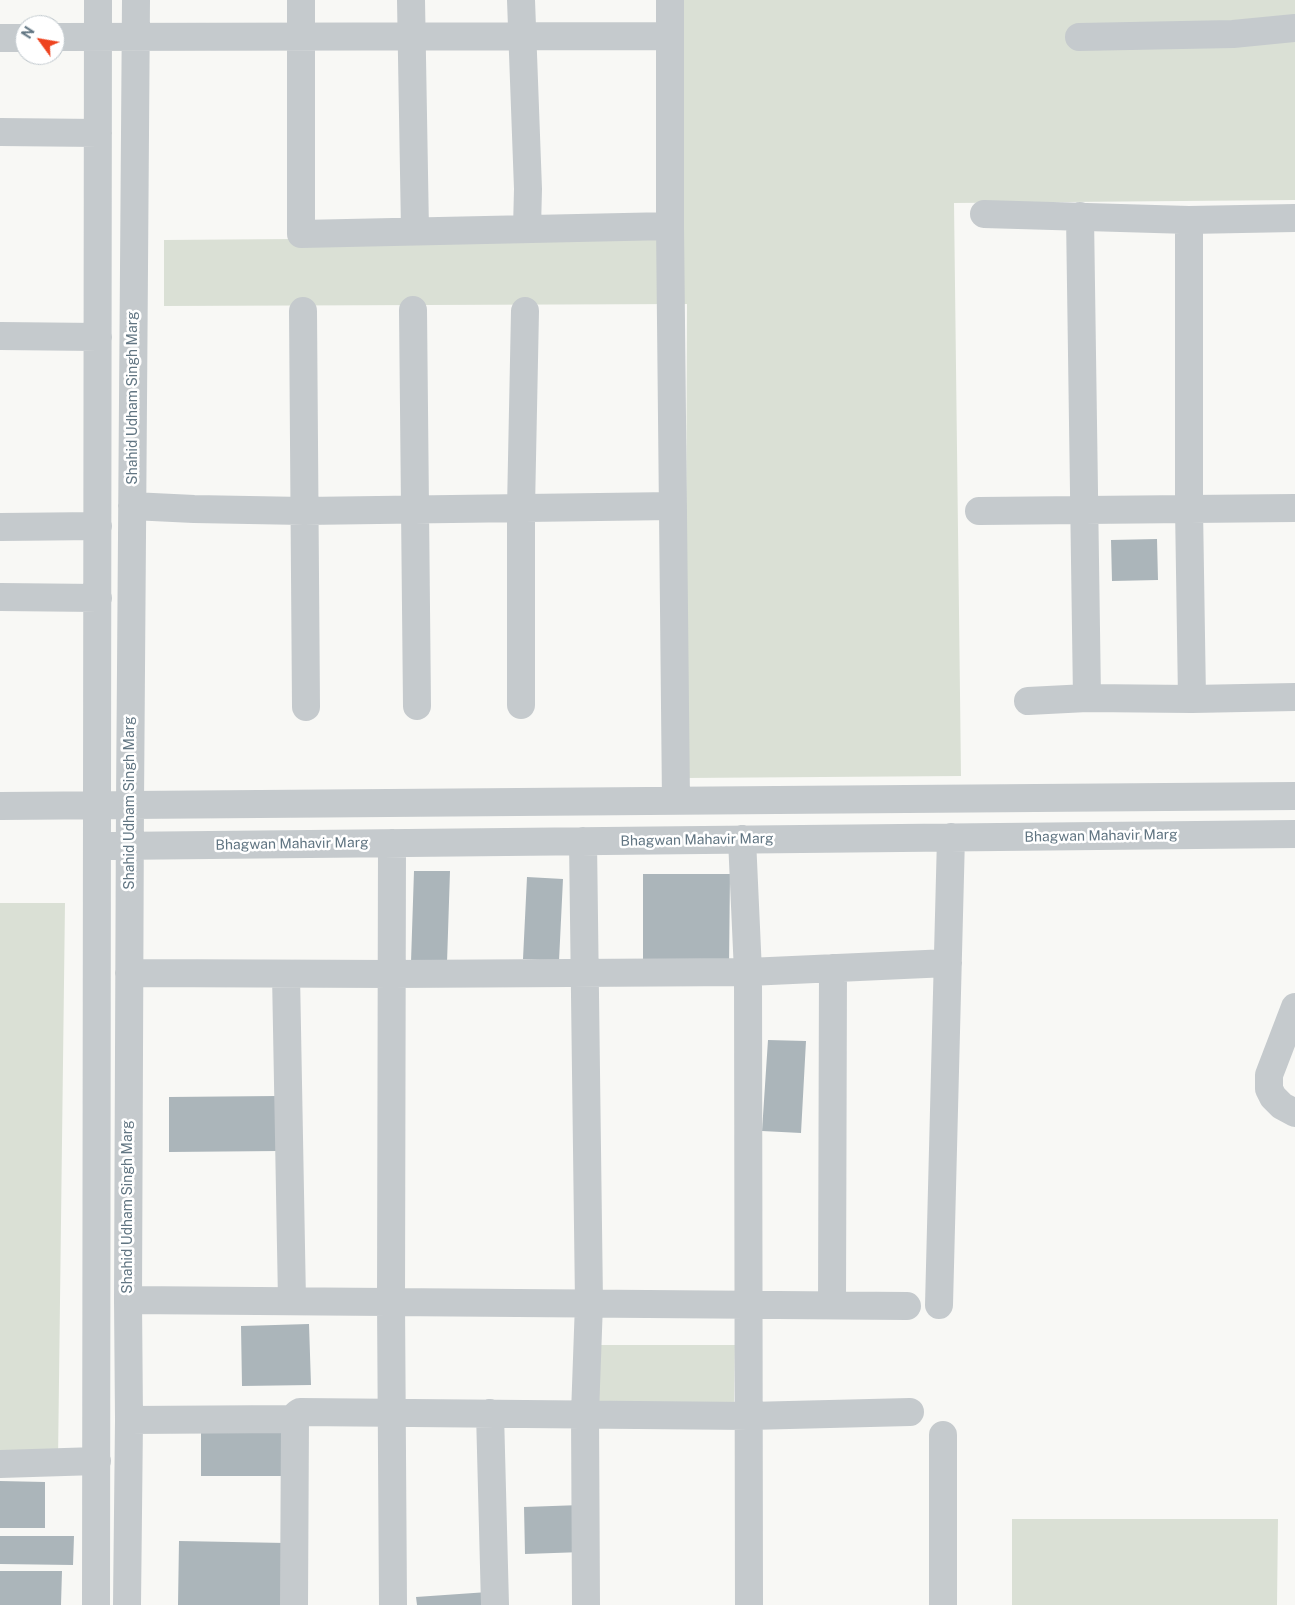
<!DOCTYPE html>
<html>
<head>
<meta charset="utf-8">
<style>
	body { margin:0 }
	#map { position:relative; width:1295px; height:1605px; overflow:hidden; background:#f8f8f5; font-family:"Public Sans",sans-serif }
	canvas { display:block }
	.north { position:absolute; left:15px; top:15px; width:50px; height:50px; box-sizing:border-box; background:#fff; border:1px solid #c0c8cd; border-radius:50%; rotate:302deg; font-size:14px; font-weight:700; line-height:20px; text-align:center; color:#617582 }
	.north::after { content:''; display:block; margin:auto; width:18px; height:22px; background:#ee431f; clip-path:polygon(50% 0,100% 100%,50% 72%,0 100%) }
</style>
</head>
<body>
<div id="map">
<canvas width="1295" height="1605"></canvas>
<div class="north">N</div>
</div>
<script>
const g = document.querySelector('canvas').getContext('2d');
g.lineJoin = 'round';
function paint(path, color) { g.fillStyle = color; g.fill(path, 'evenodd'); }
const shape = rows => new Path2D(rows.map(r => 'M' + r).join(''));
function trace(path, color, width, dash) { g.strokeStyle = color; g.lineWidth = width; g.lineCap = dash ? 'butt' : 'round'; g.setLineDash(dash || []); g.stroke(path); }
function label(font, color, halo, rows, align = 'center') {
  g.font = font + ' "Public Sans",sans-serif'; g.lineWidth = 5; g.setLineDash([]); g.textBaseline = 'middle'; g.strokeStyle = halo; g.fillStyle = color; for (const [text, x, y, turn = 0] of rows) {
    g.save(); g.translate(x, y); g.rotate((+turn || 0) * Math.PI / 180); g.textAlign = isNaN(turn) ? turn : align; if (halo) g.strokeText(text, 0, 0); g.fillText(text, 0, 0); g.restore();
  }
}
const green = shape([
	[683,0,1295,0,1295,200,954,203,961,776,685,778,687,304,164,306,164,240,684,236],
	[0,903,65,903,58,1460,0,1461],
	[599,1345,735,1345,734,1403,598,1403],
	[1012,1519,1278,1519,1277,1605,1012,1605]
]);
const building = shape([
	[1157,539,1158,580,1112,581,1111,540],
	[414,871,450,871,447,963,411,962],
	[643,874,730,874,729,967,643,959],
	[527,877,563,879,559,961,523,959],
	[768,1040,806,1041,801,1133,762,1131],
	[277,1096,278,1151,169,1152,169,1097],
	[309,1324,311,1385,242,1386,241,1326],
	[201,1424,291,1425,290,1476,201,1476],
	[0,1481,45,1482,45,1528,0,1528],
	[581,1505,583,1552,525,1554,524,1507],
	[0,1536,74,1536,73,1565,0,1564],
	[179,1541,286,1543,284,1605,178,1605],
	[0,1571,62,1571,61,1605,0,1605],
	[488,1592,489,1605,417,1605,416,1597]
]);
const minor = shape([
	[301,0,301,234,670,226],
	[411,0,415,230],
	[521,0,528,189,527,228],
	[670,0,670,226,676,801],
	[55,37,669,36],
	[1079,37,1233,34,1295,28],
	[0,38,25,38],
	[0,132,98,133],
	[984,214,1189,220,1295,218],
	[1080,216,1087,698],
	[1189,220,1189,508,1192,699],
	[413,310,417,706],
	[303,311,306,707],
	[0,336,98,337],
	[132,506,194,509,304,511,673,506],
	[979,511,1295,508],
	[0,527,98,526],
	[0,597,98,598],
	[1028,701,1087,698,1192,699,1295,697],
	[521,705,521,508,525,311],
	[0,806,1295,796],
	[742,839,748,972,749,1605],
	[583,841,589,1303,585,1414,586,1605],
	[392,843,391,1302,393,1605],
	[112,846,1295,834],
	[129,973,392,974,748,972,948,963],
	[286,974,292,1301],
	[1295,1007,1269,1075,1269,1089,1273,1097,1282,1106,1295,1113],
	[128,1300,907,1306],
	[832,1305,833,968],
	[939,1305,951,837],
	[490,1413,495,1605],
	[129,1420,295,1419],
	[943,1435,943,1605],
	[0,1464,97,1461],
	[96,1605,98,0],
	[127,1605,129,1420,128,1300,130,804,136,0],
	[294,1605,295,1419,297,1414,300,1412,749,1416,910,1412]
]);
const streetNames = [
	["Shahid Udham Singh Marg",133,398,-90],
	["Shahid Udham Singh Marg",130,803,-90],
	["Bhagwan Mahavir Marg",1101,836,-1],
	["Bhagwan Mahavir Marg",697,840,-1],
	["Bhagwan Mahavir Marg",292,844,-1],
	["Shahid Udham Singh Marg",128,1207,-90]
];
paint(green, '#dae0d5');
paint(building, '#abb5ba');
trace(minor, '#c5cacd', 28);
label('14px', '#617582', '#fff', streetNames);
</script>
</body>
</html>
